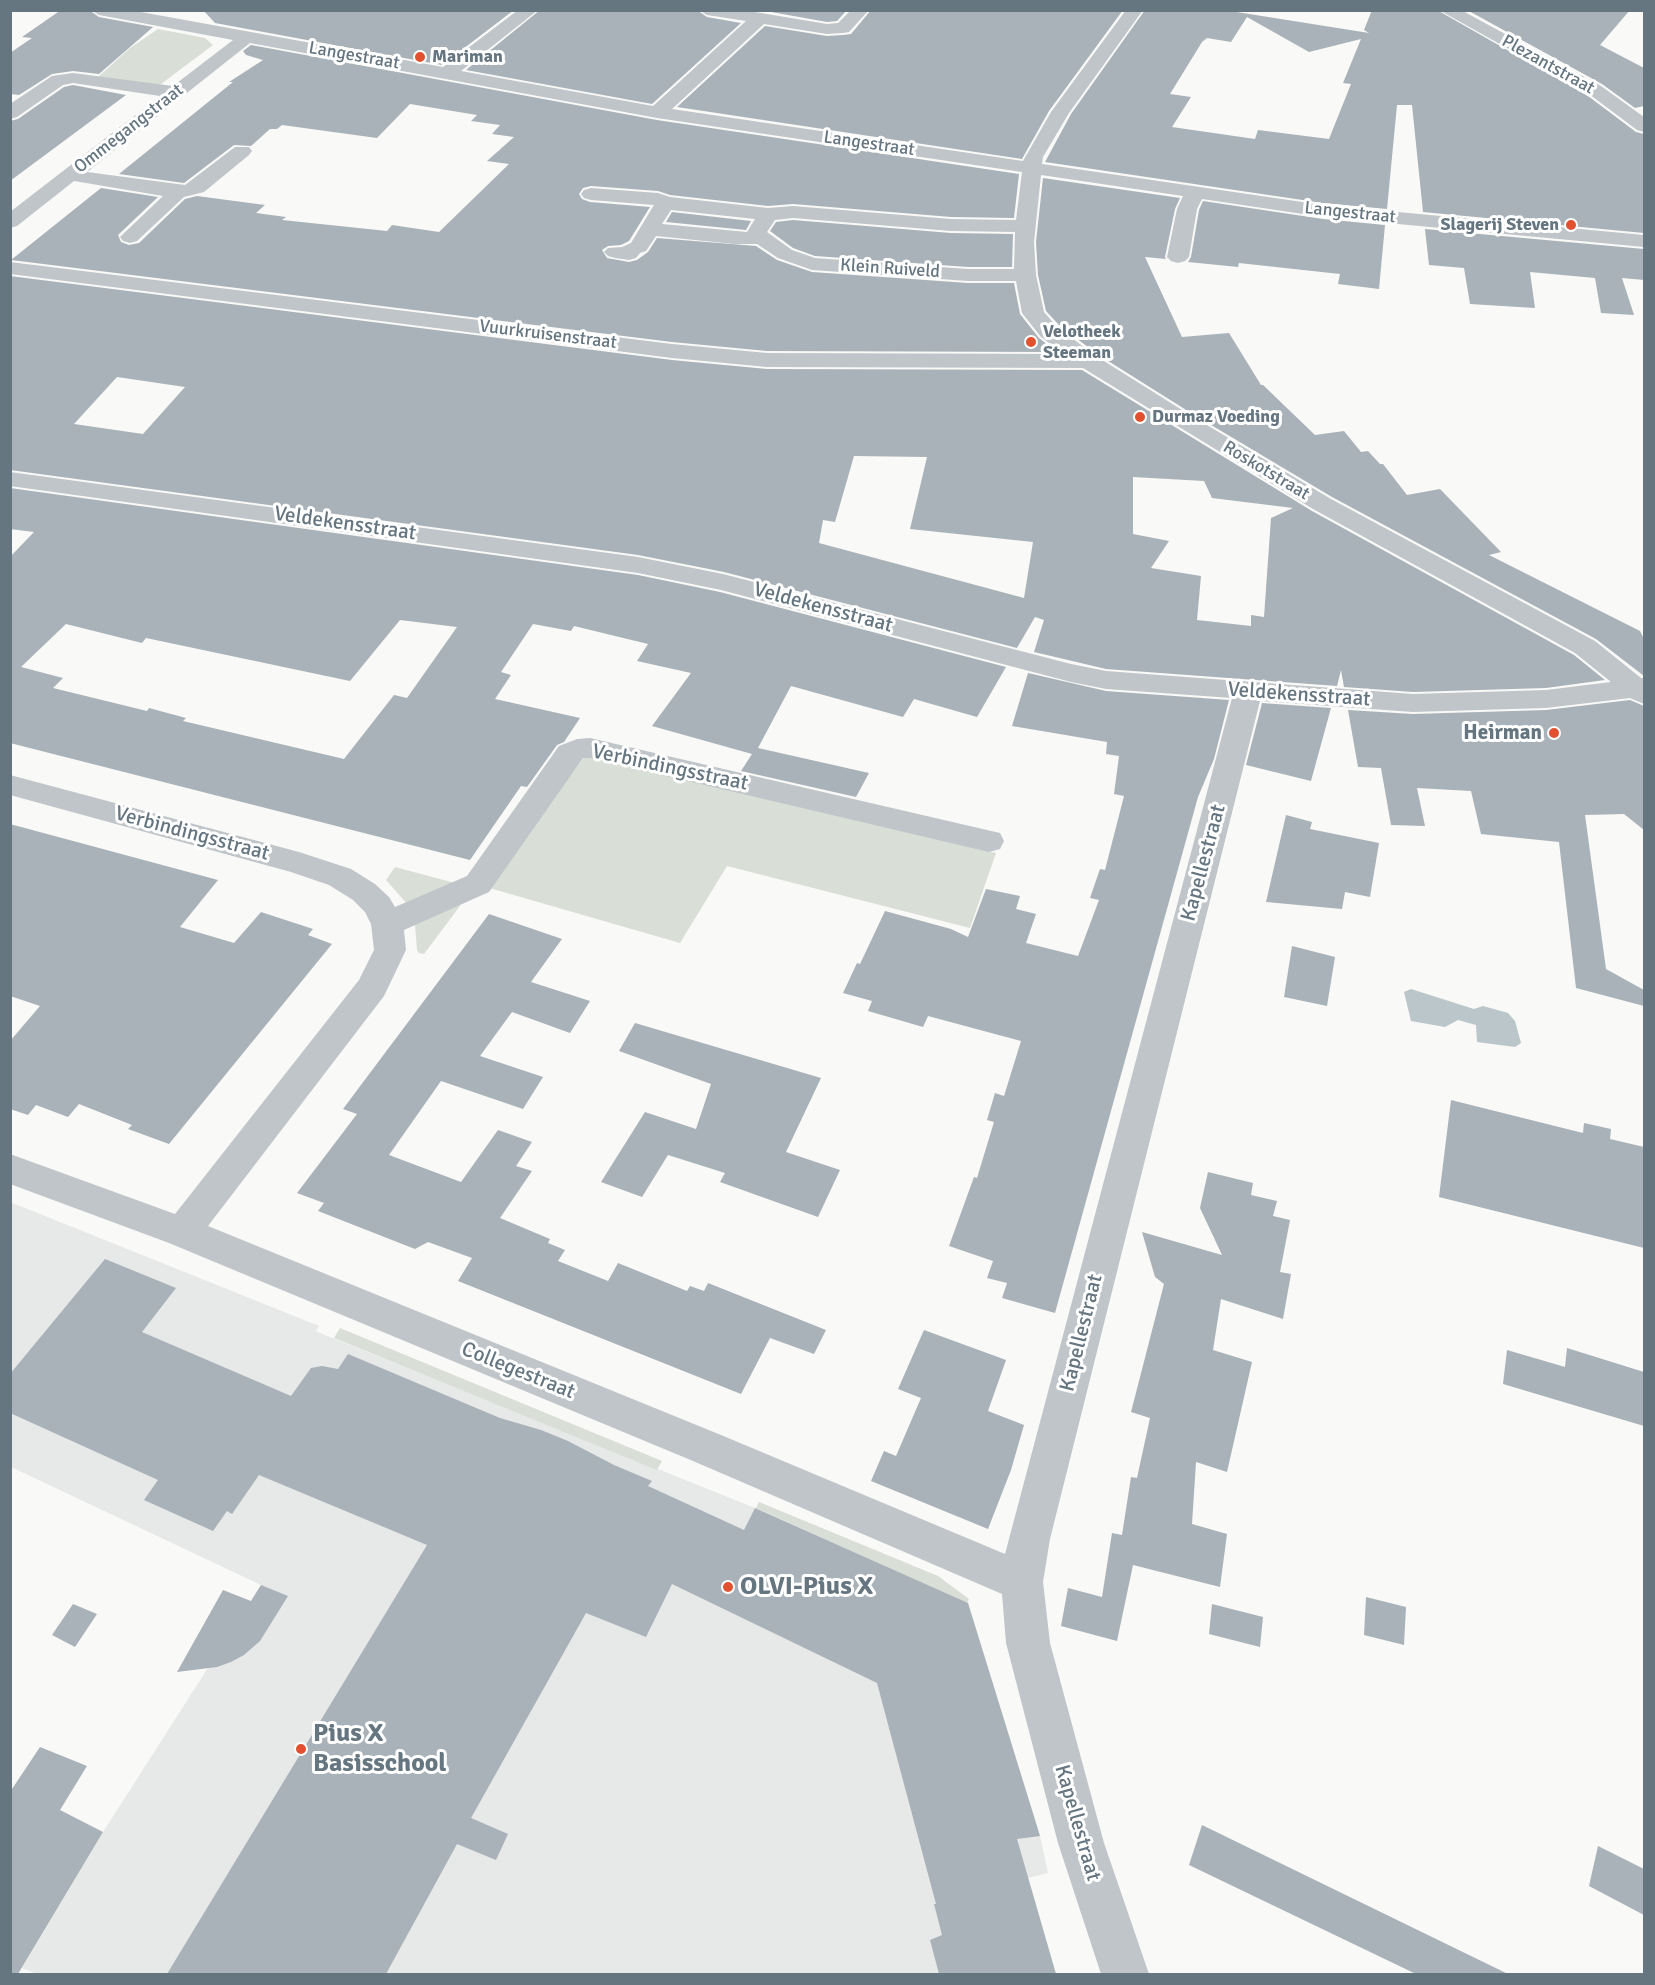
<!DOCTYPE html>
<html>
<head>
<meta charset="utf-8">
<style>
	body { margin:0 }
	#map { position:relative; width:1655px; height:1985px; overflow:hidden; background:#f9f9f7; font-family:Signika,sans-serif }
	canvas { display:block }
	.frame { position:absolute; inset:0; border:12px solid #657681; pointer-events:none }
</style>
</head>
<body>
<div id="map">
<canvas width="1655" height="1985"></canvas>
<div class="frame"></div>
</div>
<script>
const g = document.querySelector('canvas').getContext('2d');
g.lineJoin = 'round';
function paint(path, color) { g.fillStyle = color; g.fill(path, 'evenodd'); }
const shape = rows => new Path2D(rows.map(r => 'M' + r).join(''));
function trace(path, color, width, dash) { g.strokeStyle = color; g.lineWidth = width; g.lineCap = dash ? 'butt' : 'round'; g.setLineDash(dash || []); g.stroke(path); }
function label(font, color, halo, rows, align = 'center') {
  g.font = font + ' Signika,sans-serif'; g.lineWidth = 6; g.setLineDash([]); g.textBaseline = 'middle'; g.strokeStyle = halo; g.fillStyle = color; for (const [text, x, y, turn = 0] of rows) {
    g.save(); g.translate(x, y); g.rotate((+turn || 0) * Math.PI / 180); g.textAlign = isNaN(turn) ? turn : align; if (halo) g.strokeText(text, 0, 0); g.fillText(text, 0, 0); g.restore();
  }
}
const built = shape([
	[10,1202,319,1326,316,1331,325,1335,755,1508,968,1603,1040,1836,1048,1873,1028,1878,1056,1974,37,1974,22,1968,103,1832,261,1585,11,1467]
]);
const green = shape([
	[158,29,205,38,213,45,157,87,97,78,130,48],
	[585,756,996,853,970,928,727,866,680,943,486,887],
	[395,867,455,883,408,905,386,880],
	[458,903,460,906,424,954,419,953,417,950,415,925,419,918],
	[340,1328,662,1461,657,1470,334,1338],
	[759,1502,938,1576,969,1599,967,1603,756,1508]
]);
const water = shape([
	[1411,989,1474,1009,1483,1006,1508,1013,1515,1021,1521,1043,1515,1047,1477,1042,1476,1025,1458,1020,1445,1027,1411,1021,1404,992]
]);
const building = shape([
	[61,10,89,10,99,17,153,27,99,74,73,71,52,74,19,95,10,94,10,53,32,38,22,37],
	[203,10,514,10,442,65,215,23],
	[540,10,697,10,707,17,741,23,652,104,466,70],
	[760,10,847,10,837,21,827,22],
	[871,10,1123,10,1049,111,1022,159,677,107,765,26,827,36,843,35,851,34],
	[1145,10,1224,10,1369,33,1364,30,1372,10,1437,10,1588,96,1636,132,1644,134,1644,233,1423,212,1412,105,1397,105,1387,209,1323,203,1045,162,1071,114],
	[1247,17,1309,52,1361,39,1343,83,1351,84,1329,139,1258,130,1255,139,1172,127,1191,97,1170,94,1202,42,1207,38,1231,42],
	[1467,10,1630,10,1600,45,1644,68,1644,106,1635,108,1602,84],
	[251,45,657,120,1019,174,1014,218,951,217,793,204,768,206,670,195,658,191,591,186,583,188,579,194,582,199,590,202,650,207,629,241,621,245,608,246,602,250,607,258,629,262,637,260,648,252,657,238,756,246,777,260,812,272,968,283,1014,283,1020,314,1039,338,1057,352,767,351,672,342,11,260,101,188,158,197,118,235,121,242,129,245,139,243,185,199,197,196,265,205,256,213,286,217,282,220,387,231,392,225,439,232,509,164,487,161,514,137,492,134,500,125,471,121,477,115,410,104,377,138,282,125,277,129,270,129,251,146,234,145,184,183,119,174,233,82,229,82,263,60,246,55,243,51],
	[73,85,126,95,10,181,10,121,18,119,64,87],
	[1043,178,1180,198,1175,209,1165,257,1166,259,1145,257,1182,337,1229,333,1261,385,1263,385,1315,435,1344,431,1361,452,1368,451,1380,464,1383,464,1407,495,1440,489,1501,552,1489,555,1640,631,1644,639,1644,676,1596,639,1332,497,1191,413,1097,354,1059,325,1046,311,1038,275,1036,242],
	[1203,201,1323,219,1385,225,1379,289,1338,284,1340,274,1239,263,1238,267,1188,262,1191,257,1199,210],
	[672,212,751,221,746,230,666,222],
	[793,220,951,233,1013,234,1012,267,968,267,815,256,793,248,770,231,776,222],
	[1425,229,1644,249,1644,280,1622,278,1634,315,1601,313,1595,278,1530,272,1535,308,1470,304,1464,268,1429,265],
	[10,276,672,360,767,369,1082,370,1312,511,1574,655,1605,680,1546,688,1413,692,1344,687,1341,670,1337,686,1106,669,1034,652,1044,620,1035,617,1017,648,724,572,638,555,10,470],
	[117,377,185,387,143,434,74,424],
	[854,456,927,457,910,529,1033,542,1024,598,819,543,823,520,835,522],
	[1133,477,1204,481,1212,498,1293,508,1271,518,1264,617,1251,615,1251,626,1197,620,1201,576,1151,568,1169,541,1133,534],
	[10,488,638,575,720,592,1006,667,977,717,914,699,903,717,791,686,758,748,869,773,856,797,741,771,752,754,652,726,691,673,637,661,648,644,574,626,571,631,533,624,501,672,511,675,495,699,580,718,564,742,557,745,527,787,521,786,470,860,10,743,10,557,34,532,10,529],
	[400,620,457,627,407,698,394,695,344,759,183,721,186,718,149,708,147,711,53,688,63,678,21,667,66,624,142,643,146,638,350,681],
	[1028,673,1106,691,1229,700,1214,759,1198,797,1055,1313,1002,1298,1007,1283,987,1278,993,1261,949,1246,974,1177,977,1178,994,1122,987,1120,995,1093,1004,1096,1021,1041,928,1016,923,1027,868,1011,872,1001,843,993,857,963,860,964,885,911,951,929,968,937,986,889,1020,896,1016,909,1036,914,1026,943,1078,956,1099,900,1090,898,1100,869,1105,870,1124,796,1114,794,1119,756,1106,754,1107,742,1012,726],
	[1630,700,1644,706,1644,830,1624,814,1585,815,1606,969,1644,990,1644,1006,1576,988,1559,842,1481,834,1471,791,1417,788,1425,826,1391,825,1381,768,1358,767,1348,710,1413,714,1546,710],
	[1262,703,1331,708,1311,781,1246,765],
	[1286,815,1312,822,1310,829,1379,843,1370,897,1345,892,1342,909,1266,902],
	[10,824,218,880,180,927,234,943,261,912,313,929,308,935,332,944,169,1144,128,1129,132,1125,79,1104,68,1117,36,1105,28,1115,10,1109,10,1041,40,1006,10,996],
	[489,914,562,939,531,982,590,1001,570,1033,512,1012,480,1056,543,1077,523,1109,441,1081,389,1155,461,1182,498,1130,532,1142,516,1166,532,1171,500,1218,550,1239,548,1243,565,1250,558,1261,608,1281,618,1263,687,1291,690,1286,704,1291,708,1283,826,1330,814,1354,770,1338,741,1394,458,1281,472,1258,428,1242,415,1249,318,1211,324,1203,297,1193,357,1114,343,1109],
	[1292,946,1335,957,1327,1006,1284,997],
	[635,1023,821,1078,786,1152,840,1170,818,1217,720,1182,725,1173,668,1155,642,1197,601,1182,645,1112,696,1129,711,1084,619,1051],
	[1451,1100,1583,1133,1584,1123,1611,1129,1610,1139,1644,1147,1644,1248,1439,1197],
	[1208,1172,1253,1183,1251,1195,1277,1201,1273,1216,1290,1220,1280,1272,1291,1274,1283,1319,1221,1299,1213,1350,1252,1362,1227,1472,1196,1462,1192,1524,1227,1534,1220,1587,1133,1565,1117,1641,1061,1626,1068,1588,1102,1597,1112,1533,1122,1535,1131,1477,1137,1478,1150,1418,1131,1412,1164,1284,1155,1277,1142,1232,1222,1255,1200,1208],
	[105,1259,176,1288,142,1332,291,1396,311,1368,322,1366,338,1369,348,1354,500,1418,541,1430,568,1441,614,1465,652,1481,648,1486,744,1530,755,1508,968,1603,1040,1836,1017,1839,1056,1974,939,1974,930,1940,942,1935,934,1904,936,1904,877,1683,672,1584,646,1637,586,1613,471,1818,508,1834,496,1860,457,1844,386,1974,167,1974,427,1545,259,1475,232,1514,227,1511,213,1531,144,1500,158,1480,10,1413,10,1374],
	[924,1330,1006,1360,988,1411,1024,1425,1011,1470,988,1529,871,1481,884,1451,896,1456,921,1398,898,1389],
	[1567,1348,1644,1372,1644,1426,1503,1384,1507,1350,1565,1367],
	[261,1585,288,1596,260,1641,244,1655,231,1662,217,1667,177,1672,223,1590,251,1601],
	[1366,1597,1406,1607,1404,1645,1364,1635],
	[73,1604,97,1614,75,1647,52,1635],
	[1212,1604,1263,1617,1260,1647,1209,1634],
	[40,1747,87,1766,60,1810,103,1832,18,1974,10,1974,10,1792],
	[1202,1825,1508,1974,1416,1974,1189,1865],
	[1598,1846,1644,1869,1644,1915,1589,1886]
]);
const minor = shape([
	[91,10,130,10,443,67,518,10,538,10,461,71,653,106,746,21,707,15,699,10,743,10,827,24,838,23,851,10,869,10,849,32,843,33,827,34,764,24,672,109,1023,161,1051,112,1126,10,1143,10,1069,113,1043,157,1042,164,1323,205,1644,235,1644,247,1323,217,1202,199,1197,209,1189,257,1185,261,1178,263,1171,261,1167,257,1177,209,1183,196,1041,175,1034,242,1036,275,1044,312,1057,327,1096,356,1190,415,1331,499,1595,641,1641,678,1644,678,1644,704,1630,698,1546,708,1413,712,1260,701,1050,1539,1043,1582,1050,1643,1104,1843,1149,1974,1101,1974,1058,1843,1006,1643,1002,1594,693,1461,169,1243,10,1184,10,1154,175,1214,359,980,374,950,371,924,365,912,353,900,329,885,291,872,10,795,10,775,299,852,351,869,375,884,389,897,395,907,467,876,559,746,577,739,590,738,1000,833,1004,841,1000,849,989,852,590,758,583,758,489,892,404,930,406,950,384,996,208,1226,721,1435,1005,1554,1232,698,1106,689,1071,682,721,590,638,573,10,486,10,472,638,557,723,574,1071,664,1106,671,1413,694,1546,690,1611,682,1575,653,1313,509,1083,368,767,367,672,358,10,274,10,262,672,344,767,353,1064,354,1041,337,1022,313,1016,281,968,281,812,270,778,258,757,244,734,244,656,236,646,251,640,253,636,258,629,260,615,258,608,256,604,252,608,248,622,247,631,243,654,205,591,200,584,198,581,194,584,190,591,188,658,193,670,197,768,208,793,206,951,219,1016,220,1022,172,657,118,250,43,87,172,185,185,235,147,249,147,252,151,249,155,204,192,184,197,137,241,130,243,123,241,120,237,163,196,74,181,17,226,10,228,10,212,160,96,73,83,63,85,17,117,10,119,10,104,52,76,73,73,173,86,233,40,99,15,91,10],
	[671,210,755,219,747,232,662,224,671,210],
	[793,218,951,231,1015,232,1014,269,968,269,815,258,792,250,767,232,775,220,793,218],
	[1439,10,1461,10,1601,86,1644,117,1644,132,1637,130,1589,94,1439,10]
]);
const markers = [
	[420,57,6,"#e1512f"],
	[1571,225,6,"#e1512f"],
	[1031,342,6,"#e1512f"],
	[1140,417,6,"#e1512f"],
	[1554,733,6,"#e1512f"],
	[728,1587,6,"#e1512f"],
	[301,1749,6,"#e1512f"]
];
const farStreetnames = [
	["Langestraat",354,56,10],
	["Plezantstraat",1548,65,29],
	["Ommegangstraat",129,129,-38],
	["Langestraat",869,144,8],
	["Langestraat",1350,213,6],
	["Klein Ruiveld",890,269,4],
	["Vuurkruisenstraat",548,335,7],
	["Roskotstraat",1266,471,31]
];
const farPoinames = [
	["Mariman",432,57],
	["Slagerij Steven",1559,225,"right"],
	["Velotheek",1043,332],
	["Steeman",1043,353],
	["Durmaz Voeding",1152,417]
];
const streetNames = [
	["Veldekensstraat",345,524,8],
	["Veldekensstraat",823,608,15],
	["Veldekensstraat",1299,695,4],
	["Verbindingsstraat",670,768,12],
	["Verbindingsstraat",192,834,15],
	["Kapellestraat",1204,863,-75],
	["Kapellestraat",1082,1333,-76],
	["Collegestraat",518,1371,22],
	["Kapellestraat",1077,1823,74]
];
const poiNames = [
	["Heirman",1542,733]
];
const nearPoinames = [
	["OLVI-Pius X",740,1587],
	["Pius X",313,1734],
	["Basisschool",313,1764]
];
paint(built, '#e7e8e8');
paint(green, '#d9ded6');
paint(water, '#bac6ca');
paint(building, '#a9b2b8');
paint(minor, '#c0c5c9');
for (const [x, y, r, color] of markers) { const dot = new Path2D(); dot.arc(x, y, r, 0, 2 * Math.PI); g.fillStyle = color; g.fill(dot); trace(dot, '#fff', 2); }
label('18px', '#657681', '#fff', farStreetnames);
label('bold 18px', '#657681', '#fff', farPoinames, 'left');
label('21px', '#657681', '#fff', streetNames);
label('bold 21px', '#657681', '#fff', poiNames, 'right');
label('bold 26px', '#657681', '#fff', nearPoinames, 'left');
</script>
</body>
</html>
